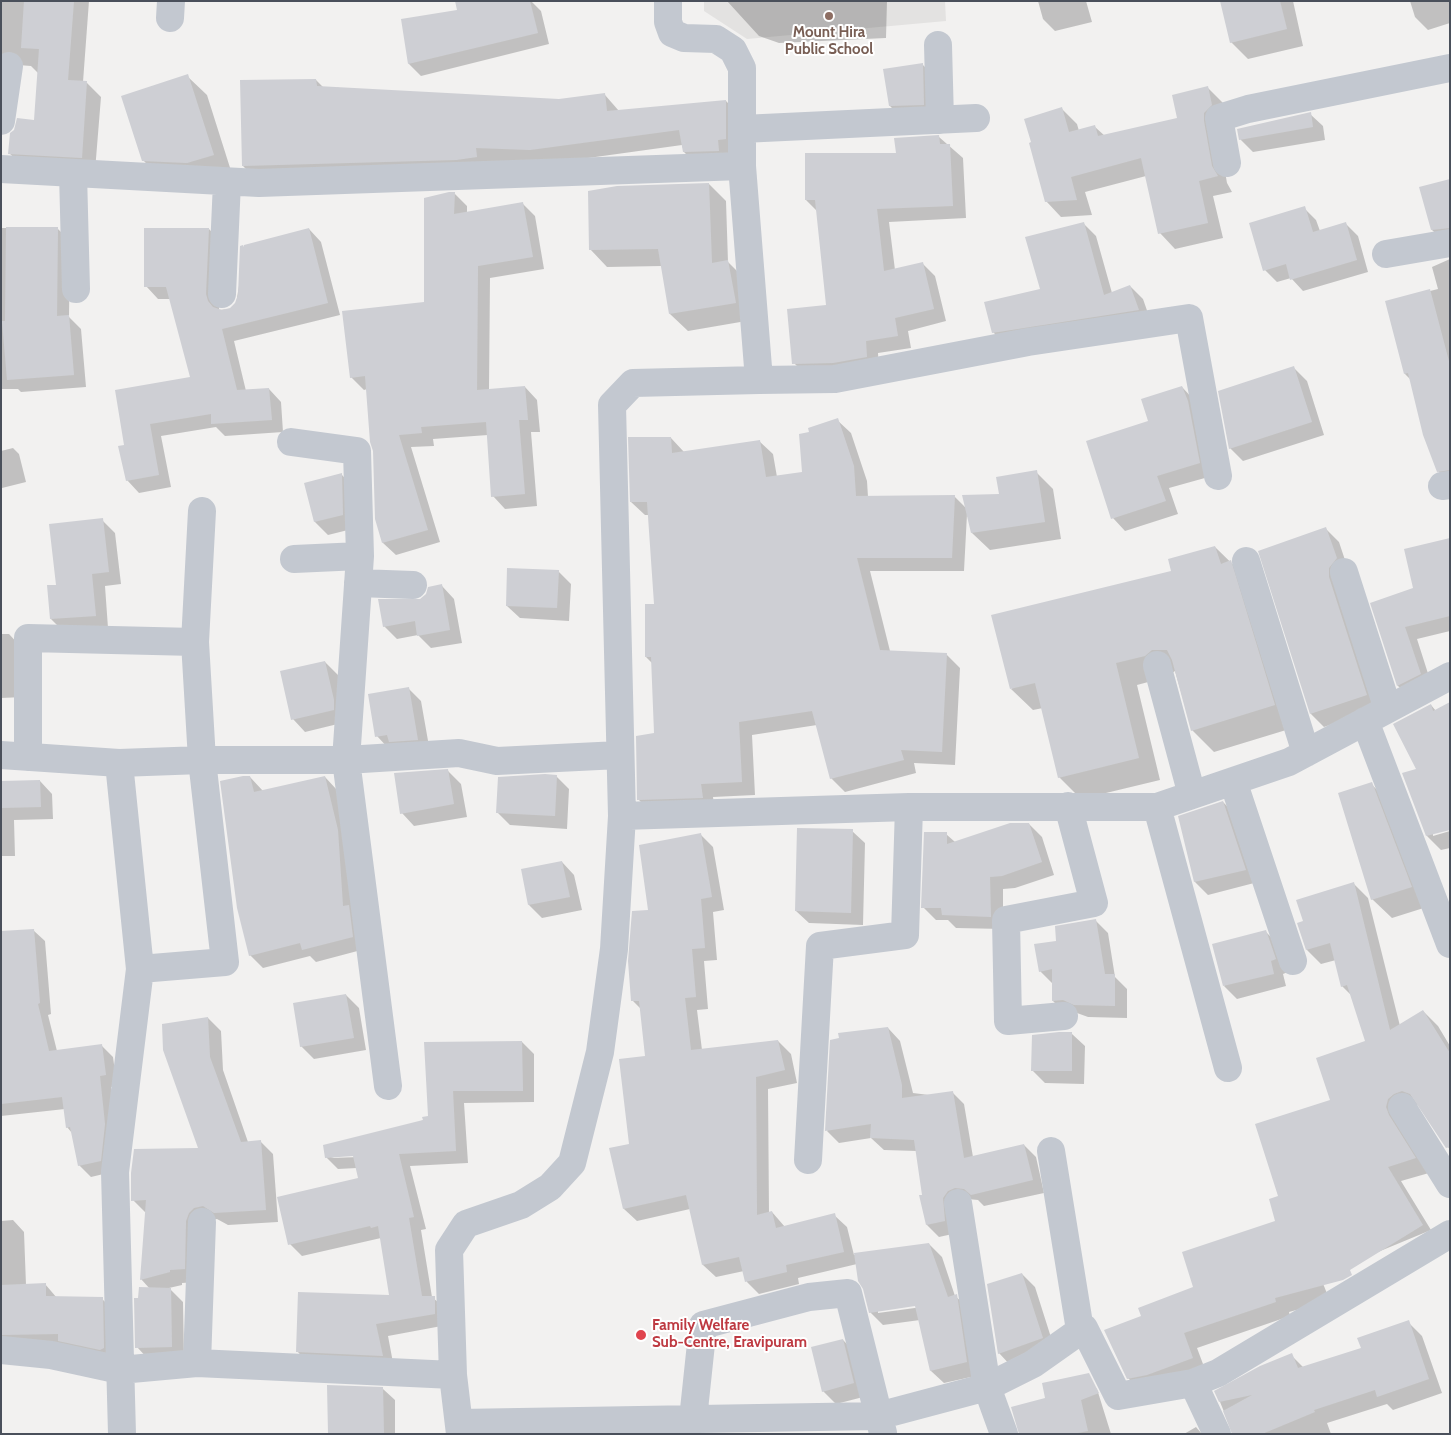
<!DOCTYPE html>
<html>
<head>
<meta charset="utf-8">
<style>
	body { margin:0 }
	#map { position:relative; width:1451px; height:1435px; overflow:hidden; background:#f2f1f0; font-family:Cabin,sans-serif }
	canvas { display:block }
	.frame { position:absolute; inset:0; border:2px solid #4a505b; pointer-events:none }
</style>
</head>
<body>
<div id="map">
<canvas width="1451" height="1435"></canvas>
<div class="frame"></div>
</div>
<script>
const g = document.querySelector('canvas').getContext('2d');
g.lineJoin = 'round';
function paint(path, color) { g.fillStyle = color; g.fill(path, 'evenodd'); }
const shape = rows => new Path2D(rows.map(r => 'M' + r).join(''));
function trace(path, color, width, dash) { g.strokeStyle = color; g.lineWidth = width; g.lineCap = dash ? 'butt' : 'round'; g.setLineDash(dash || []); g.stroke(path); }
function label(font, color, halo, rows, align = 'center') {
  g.font = font + ' Cabin,sans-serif'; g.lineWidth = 4; g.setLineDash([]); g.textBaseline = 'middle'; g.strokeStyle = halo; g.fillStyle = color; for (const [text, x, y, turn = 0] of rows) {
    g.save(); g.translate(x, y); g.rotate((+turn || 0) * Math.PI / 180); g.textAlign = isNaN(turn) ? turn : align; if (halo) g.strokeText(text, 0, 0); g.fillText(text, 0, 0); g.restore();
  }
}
const education = shape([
	[704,1,945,1,946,21,747,39,704,11]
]);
const shadow = shape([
	[1,1,89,1,83,82,87,83,101,97,95,171,24,167,9,153,35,121,39,74,31,66,18,65,1,78],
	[516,1,531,1,541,11,549,44,421,76,409,64,402,20],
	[727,1,887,1,886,38,779,43,759,36],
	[1038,1,1086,1,1092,22,1055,31,1043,19],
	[1221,1,1293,1,1303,46,1248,59,1231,42],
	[1410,1,1450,1,1450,23,1428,30,1415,17],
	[922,64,935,77,936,117,903,119,890,106],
	[187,76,207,95,232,174,162,180,143,160],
	[316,80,323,87,559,100,605,95,619,111,726,101,740,115,732,154,698,166,684,152,682,145,545,164,489,161,491,171,257,180,243,166],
	[1207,87,1223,103,1219,137,1227,183,1232,192,1213,196,1223,238,1175,249,1160,233,1146,176,1085,192,1092,215,1061,217,1046,201,1062,109,1077,124,1079,131,1095,127,1105,136,1179,119],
	[1310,114,1323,126,1325,140,1253,152,1240,139],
	[939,137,963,158,966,218,889,222,895,270,922,263,935,276,946,321,908,331,911,348,878,353,879,370,807,376,794,363,827,306,817,211,806,200,897,154],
	[1450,180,1450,242,1445,242,1432,230],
	[709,184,726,201,728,262,745,279,752,320,688,331,670,314,662,266,607,267,590,249],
	[454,193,467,206,467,214,523,204,535,216,544,269,490,278,489,390,525,387,537,400,540,432,531,432,537,506,505,509,493,496,488,435,433,439,434,446,411,447,440,542,396,555,383,543,376,518,374,450,367,389,364,390,351,377,425,303],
	[1304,208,1316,220,1320,231,1346,224,1358,236,1368,272,1303,291,1291,278,1277,282,1265,270],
	[1083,223,1096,236,1112,293,1130,286,1143,299,1151,322,1006,345,993,332,1042,290],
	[1,228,57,228,70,241,69,317,81,329,86,387,21,392,18,389,1,389],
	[209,229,221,242,219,310,230,309,236,304,245,249,309,229,321,242,340,315,234,341,246,391,269,389,281,402,283,432,225,436,216,427,161,436,171,487,139,493,127,480,126,446,191,378,170,299,158,299,146,286],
	[1450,259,1450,483,1438,471,1410,379,1405,374,1386,302,1438,289,1432,267],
	[1294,368,1307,381,1324,435,1243,461,1230,448],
	[1182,387,1194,400,1212,476,1169,488,1178,514,1125,531,1113,518,1149,422],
	[837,420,851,433,867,481,868,497,954,496,966,508,1000,496,1036,472,1053,489,1061,539,990,550,972,533,967,514,964,571,870,571,890,651,946,654,960,668,955,765,914,763,916,773,845,792,831,778,817,725,752,735,755,795,713,797,715,811,652,813,638,799,655,734,653,664,646,657,655,605,649,515,645,515,631,502,671,438,684,452,759,441,773,454,777,477,804,473,811,433],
	[13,448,19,454,26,482,2,488,1,451],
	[342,475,354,488,356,528,328,535,315,522,305,484],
	[102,520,115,533,121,584,105,586,108,628,64,632,51,619,58,586],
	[1326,529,1339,542,1349,572,1379,708,1324,727,1311,714,1259,552],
	[1450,539,1450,631,1417,639,1432,686,1411,698,1398,686,1372,603,1415,589],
	[1215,547,1252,583,1296,727,1214,752,1192,730,1175,671,1167,677,1137,685,1160,780,1081,799,1059,777,1043,708,1033,710,1011,689,1173,572],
	[558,571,571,584,569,621,520,618,507,606],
	[442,586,454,599,462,643,431,648,418,635,397,639,384,626],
	[1,634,9,634,21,647,24,697,1,698],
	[325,662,338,675,347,713,346,722,305,732,293,719],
	[408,688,421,701,430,752,389,749,377,736],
	[1431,705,1436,711,1433,836,1450,831,1450,848,1441,850,1427,836,1418,769],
	[448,771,461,784,467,817,414,826,402,813],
	[556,776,569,789,567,829,510,825,497,812],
	[250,777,263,791,325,777,337,790,365,949,316,962,310,956,263,968,250,955],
	[40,781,52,794,53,819,14,820,15,856,1,856,1,782],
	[1371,784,1391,803,1430,906,1392,918,1372,899],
	[1223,802,1236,815,1258,882,1208,895,1195,882,1179,817],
	[1029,824,1042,837,1054,875,1015,888,1003,889,1003,929,956,928,948,920,936,920,923,907,946,834,955,842],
	[852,831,865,843,863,925,809,923,796,911],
	[700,834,713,847,724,910,713,912,717,960,704,961,708,1009,697,1010,702,1050,778,1041,791,1054,797,1083,768,1089,769,1213,772,1212,785,1227,834,1215,847,1227,854,1255,929,1244,942,1257,955,1296,969,1308,980,1375,944,1383,931,1371,920,1320,883,1325,870,1312,857,1264,798,1278,799,1284,759,1294,747,1282,744,1271,716,1277,703,1265,690,1209,637,1221,624,1209,631,1144,647,1057,642,1010,633,1001,650,911],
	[921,1304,922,1307,878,1313,878,1310],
	[562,862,574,875,582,910,542,918,529,905,522,870],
	[1354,884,1368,898,1400,1026,1423,1011,1438,1026,1450,1046,1450,1150,1421,1106,1416,1105,1429,1173,1401,1181,1431,1230,1320,1276,1330,1301,1289,1312,1290,1316,1197,1348,1206,1372,1142,1392,1128,1378,1143,1317,1195,1287,1276,1222,1280,1197,1367,1042,1351,995,1342,986,1336,960,1321,964,1307,950,1304,922],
	[1095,920,1108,933,1115,977,1127,989,1127,1018,1088,1017,1077,1013,1066,1014,1053,1001,1053,984,1040,971,1057,942],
	[33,930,45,941,51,1014,48,1015,57,1051,101,1045,113,1057,117,1086,111,1087,116,1136,112,1172,91,1177,79,1165,72,1133,67,1127,65,1109,1,1116,1,1073],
	[1266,932,1279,945,1288,972,1283,974,1286,986,1237,999,1224,986],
	[346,995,359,1008,366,1050,314,1059,301,1046],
	[208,1018,221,1031,223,1070,248,1142,260,1141,273,1154,278,1222,228,1225,217,1219,207,1221,197,1282,182,1283,182,1285,169,1288,183,1302,184,1359,149,1360,137,1347,139,1299,150,1289,141,1279,146,1213,133,1200,200,1149],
	[888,1028,900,1041,913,1093,929,1095,952,1092,964,1104,973,1157,1024,1145,1036,1157,1044,1193,984,1206,978,1200,968,1199,957,1233,939,1237,927,1225,917,1151,884,1150,871,1138,839,1143,827,1131],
	[1072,1034,1085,1046,1084,1084,1045,1083,1032,1070],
	[522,1042,534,1054,534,1102,464,1103,468,1163,410,1166,426,1229,421,1230,432,1297,446,1309,447,1325,388,1336,394,1368,309,1364,297,1351,390,1296,381,1238,302,1256,290,1244,360,1179,357,1168,338,1169,326,1157,429,1118,425,1043],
	[359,1155,359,1157,331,1158,337,1156],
	[13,1220,24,1232,26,1285,45,1284,57,1298,102,1299,114,1310,115,1359,1,1347,1,1221],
	[1022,1274,1035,1287,1055,1350,1011,1366,999,1353],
	[1408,1322,1422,1336,1442,1393,1393,1410,1387,1404,1327,1423,1331,1434,1233,1434,1216,1392,1291,1355,1304,1368,1362,1349],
	[843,1340,856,1353,867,1396,836,1404,823,1391],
	[1083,1375,1097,1389,1111,1434,1020,1434,1046,1399],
	[383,1389,395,1400,395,1434,329,1434],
	[1196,1427,1202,1434,1184,1434]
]);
const building = shape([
	[24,1,74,1,68,80,87,81,82,158,8,154,10,133,14,130,17,118,34,120,39,49,21,48],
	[455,1,530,1,538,33,408,64,401,19,457,10],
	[1220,1,1280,1,1287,29,1230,43],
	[923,63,924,105,889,106,883,69],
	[188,74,214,155,187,163,142,161,121,96],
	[316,79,317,86,559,99,605,93,607,111,726,100,726,139,718,140,719,151,683,152,679,130,530,150,476,148,477,157,456,160,242,166,240,80],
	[1208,86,1212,105,1204,113,1204,121,1212,166,1218,176,1199,181,1208,223,1158,234,1141,158,1071,177,1077,200,1045,202,1029,143,1031,142,1024,119,1062,107,1069,132,1095,125,1098,136,1177,118,1172,95],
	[1311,112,1313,127,1239,140,1237,129],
	[939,135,940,144,950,144,953,206,877,209,884,271,923,262,934,309,895,318,898,336,866,341,867,357,833,363,792,364,787,309,826,305,815,200,805,200,805,153,896,153,894,138],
	[1450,179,1450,228,1431,230,1419,187],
	[709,183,712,263,728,260,736,303,669,314,658,249,589,250,588,191,617,186],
	[449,192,455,192,454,214,523,202,533,257,478,266,477,390,525,386,528,420,519,420,525,494,491,497,486,422,421,427,422,433,399,435,428,530,382,543,375,519,373,451,370,442,365,376,350,378,342,311,424,302,424,198],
	[1305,206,1313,232,1346,222,1357,260,1290,280,1286,264,1263,271,1249,223],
	[1084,222,1104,295,1130,285,1139,310,992,333,984,302,1040,289,1025,237],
	[6,227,58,227,57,316,69,315,74,375,7,380,2,321,5,321],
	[144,228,209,228,206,294,208,301,213,307,222,310,230,308,235,303,238,295,240,246,243,245,244,247,244,245,309,228,328,303,222,329,237,390,269,388,272,420,211,424,211,414,150,424,159,475,126,481,118,446,124,445,115,390,190,377,166,287,144,287],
	[1430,289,1450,365,1450,470,1437,472,1423,435,1408,373,1404,374,1385,301],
	[1294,366,1312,422,1229,449,1218,391],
	[1182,386,1188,401,1200,463,1157,476,1166,501,1111,519,1086,441,1148,421,1141,399],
	[838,418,854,466,856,496,955,495,952,558,857,558,880,650,947,653,942,752,901,750,904,760,830,779,812,711,739,722,742,782,701,784,703,798,637,800,636,736,654,733,651,657,645,657,645,604,654,604,647,502,630,502,628,437,671,437,672,453,760,440,766,477,802,472,799,434,809,432,808,428],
	[1037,470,1045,522,971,533,962,495,999,494,996,477],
	[342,473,343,515,314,522,304,483],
	[103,518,109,572,92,574,96,616,50,619,47,585,56,585,49,524],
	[1326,527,1337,558,1329,568,1329,577,1367,695,1310,714,1258,551],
	[1450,538,1450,616,1405,627,1421,674,1397,686,1370,603,1413,588,1404,549],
	[1215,546,1221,564,1231,560,1275,705,1191,731,1172,660,1167,650,1152,650,1145,656,1116,663,1139,758,1058,778,1035,683,1010,689,991,615,1171,571,1168,559],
	[507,568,559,570,557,608,506,606],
	[442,584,450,630,417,636,415,621,383,627,378,599,420,599,426,594,428,587],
	[325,661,334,700,334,710,291,720,280,671],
	[409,687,418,740,389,742,387,735,375,737,368,694],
	[1450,702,1450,830,1426,836,1402,773,1416,769,1393,724,1431,704,1433,711],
	[448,769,454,804,400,814,394,773],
	[545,774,557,775,555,816,496,813,498,777],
	[243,776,250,776,254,792,325,776,338,830,343,906,349,905,353,937,302,950,300,943,249,956,237,908,220,781],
	[40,780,41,807,1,808,1,781],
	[1372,782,1412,887,1371,900,1338,793],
	[1223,801,1246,870,1194,882,1178,816],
	[1010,823,1029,823,1042,862,1002,876,990,877,991,917,942,915,941,908,921,908,924,832,947,832,947,844],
	[797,828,853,829,851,913,795,911],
	[701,833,712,897,701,899,705,948,692,949,696,997,685,998,691,1050,778,1040,785,1070,756,1077,757,1215,772,1211,776,1228,835,1213,844,1252,786,1265,787,1272,745,1282,739,1257,702,1265,686,1195,623,1209,609,1148,629,1144,619,1059,645,1056,639,1001,631,1001,628,961,632,911,648,910,639,845],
	[562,861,570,897,528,905,521,869],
	[1354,882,1390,1030,1423,1010,1450,1053,1450,1147,1446,1148,1410,1094,1402,1091,1394,1094,1388,1099,1386,1107,1389,1115,1416,1158,1388,1167,1423,1225,1350,1270,1352,1275,1343,1280,1275,1298,1276,1302,1184,1333,1193,1358,1147,1375,1127,1379,1104,1330,1141,1316,1138,1308,1193,1287,1182,1252,1275,1221,1269,1199,1278,1196,1255,1124,1330,1100,1316,1058,1365,1041,1347,985,1341,987,1330,943,1306,950,1297,923,1303,921,1296,900],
	[1096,919,1105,974,1115,974,1115,1006,1074,1005,1063,1000,1052,1001,1052,969,1039,972,1034,944,1056,941,1055,926],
	[34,929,40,1003,38,1004,49,1051,102,1044,106,1075,100,1076,105,1124,101,1161,78,1166,70,1127,66,1128,62,1097,1,1104,1,931],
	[1266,930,1276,959,1271,961,1274,974,1223,986,1212,944],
	[346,994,354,1038,300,1047,293,1003],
	[208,1017,210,1057,241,1142,261,1140,266,1210,214,1213,203,1206,194,1208,189,1213,186,1221,185,1269,170,1270,170,1272,140,1280,146,1200,131,1201,131,1173,134,1149,198,1148,163,1050,162,1024],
	[888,1027,902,1085,902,1098,953,1091,964,1158,1024,1144,1033,1180,971,1195,964,1189,955,1188,948,1191,943,1198,945,1221,926,1225,919,1195,922,1195,914,1140,870,1138,871,1124,825,1131,830,1040,839,1038,838,1033],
	[1059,1032,1072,1032,1072,1071,1031,1071,1032,1035],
	[522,1041,523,1091,453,1091,456,1151,399,1154,414,1217,409,1218,422,1296,435,1296,435,1314,376,1324,383,1356,296,1352,298,1292,389,1295,378,1226,371,1228,370,1226,288,1245,277,1197,358,1178,353,1156,325,1158,323,1145,423,1120,422,1117,428,1116,424,1042],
	[929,1243,948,1297,957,1294,967,1362,930,1371,915,1306,869,1313,863,1289,858,1281,854,1253],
	[1022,1273,1043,1338,998,1354,987,1284],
	[46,1283,46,1296,103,1297,104,1348,100,1350,58,1341,58,1334,1,1335,1,1285],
	[139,1287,171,1288,172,1347,135,1348,134,1298,138,1298],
	[1409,1320,1429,1379,1377,1397,1375,1390,1314,1410,1315,1412,1262,1434,1232,1434,1223,1411,1252,1395,1219,1402,1214,1391,1260,1366,1292,1353,1298,1368,1361,1348,1357,1338],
	[843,1339,854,1383,822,1392,811,1347],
	[1089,1373,1099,1393,1081,1400,1088,1431,1073,1434,1019,1434,1011,1407,1045,1398,1042,1383],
	[327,1385,383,1387,384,1434,328,1434]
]);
const minor = shape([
	[170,18,171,1],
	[938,45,940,120],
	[1,121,9,66],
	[742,129,976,118],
	[1227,163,1219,118,1248,109,1450,68],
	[1,169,259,183,742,166],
	[73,173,76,289],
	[1386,254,1450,243],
	[222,294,227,182],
	[759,380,835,379,1028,342,1189,318,1218,476],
	[291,442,357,451,360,556,346,760,388,1086],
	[1442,486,1450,485],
	[294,559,360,556],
	[1246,561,1306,753],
	[1344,572,1388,709],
	[358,583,413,585],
	[1157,665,1192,795],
	[1365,721,1450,944],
	[1,755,119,763,202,760,346,760,459,753,497,761,619,755],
	[28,757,28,638,195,642,202,511],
	[119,763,140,969,115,1172,122,1434],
	[1233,781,1293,961],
	[1157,807,1228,1068],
	[622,816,909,807,1157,807,1289,762,1450,676],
	[140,969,225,962,202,760,195,642],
	[1064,1016,1008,1021,1006,920,1094,903,1068,806],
	[1402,1107,1450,1184],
	[1051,1151,1080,1330],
	[808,1160,820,946,905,935,909,807],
	[958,1203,987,1387,1004,1434],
	[1,1350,51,1355,120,1370,197,1363,453,1375],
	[197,1363,202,1222],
	[1193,1383,1217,1434],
	[693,1419,703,1325,809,1297,848,1293,883,1433],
	[459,1423,878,1416,987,1387,1033,1364,1084,1328,1118,1396,1193,1383,1218,1373,1450,1234],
	[460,1434,453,1375,449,1250,466,1224,521,1205,550,1187,572,1163,600,1052,614,949,622,816,612,405,633,383,759,380,742,166,742,68,733,50,716,39,684,38,672,33,668,22,668,1]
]);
const markers = [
	[829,16,5,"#8d6e63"],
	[641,1335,6,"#e0444e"]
];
const educationNames = [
	["Mount Hira",829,33],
	["Public School",829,50]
];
const healthNames = [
	["Family Welfare",652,1326],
	["Sub-Centre, Eravipuram",652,1343]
];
paint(education, '#e3e2e1');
paint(shadow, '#0003');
paint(building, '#cecfd4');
trace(minor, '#c3c8d0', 28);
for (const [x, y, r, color] of markers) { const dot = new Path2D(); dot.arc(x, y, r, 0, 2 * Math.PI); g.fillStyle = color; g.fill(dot); trace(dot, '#fff', 2); }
label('bold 15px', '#785e54', '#fff', educationNames);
label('bold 15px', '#be3a42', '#fff', healthNames, 'left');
</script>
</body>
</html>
